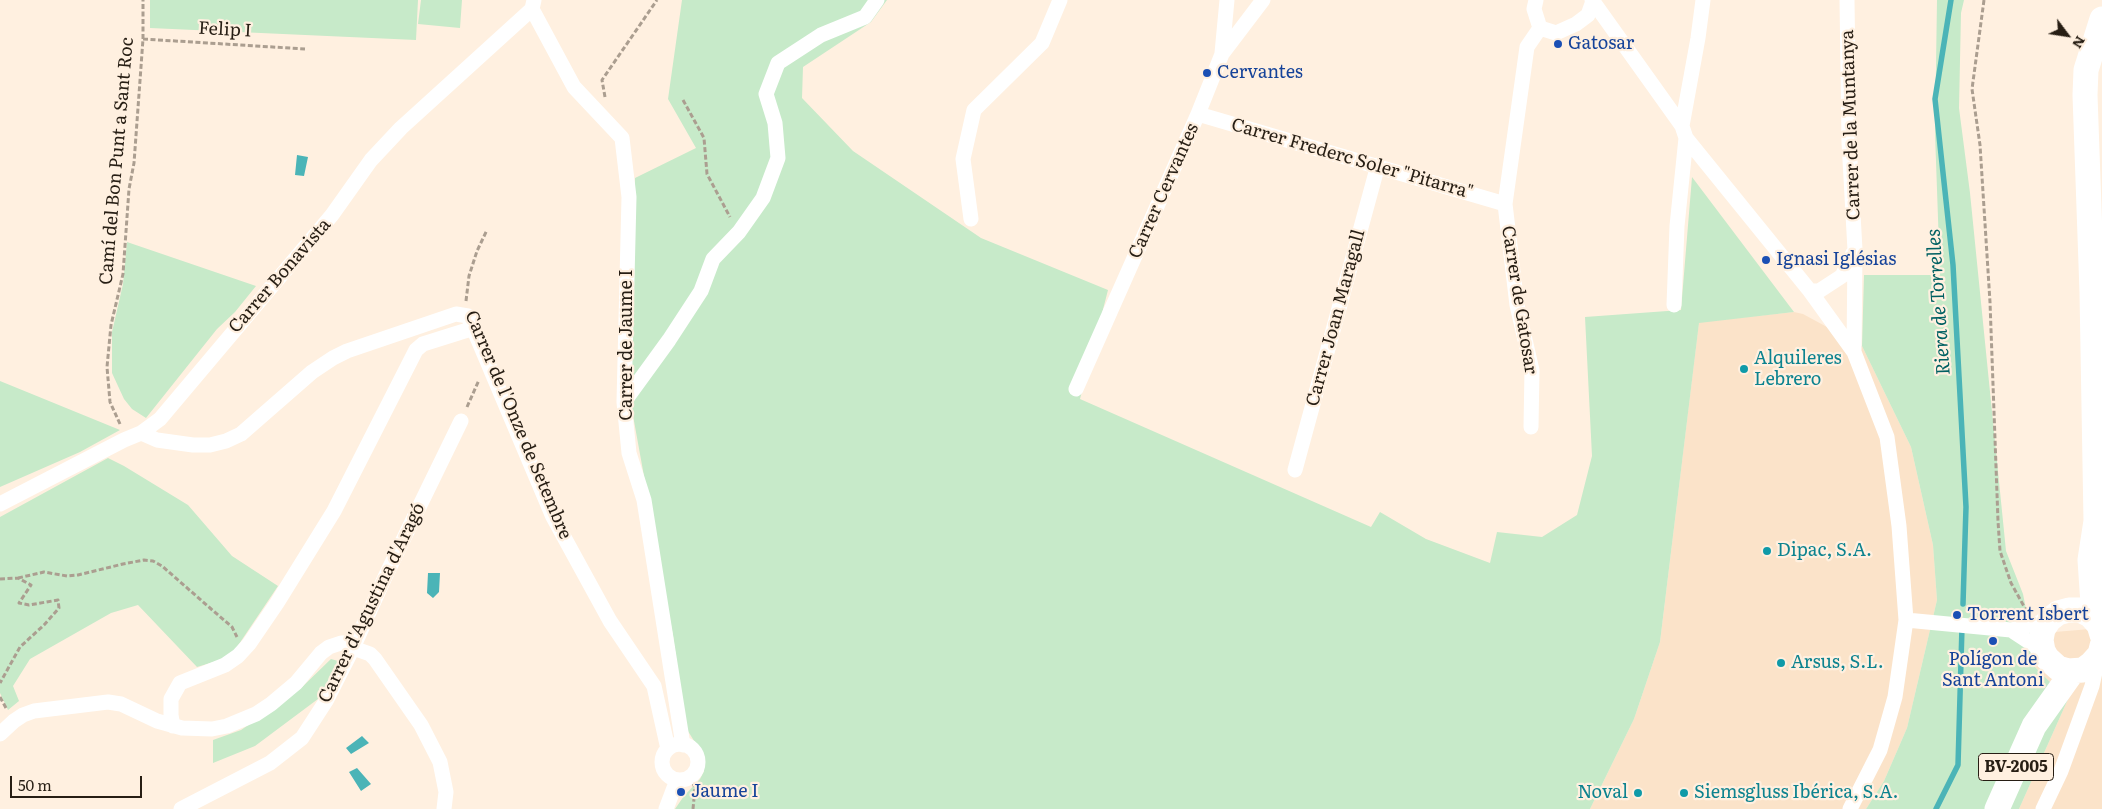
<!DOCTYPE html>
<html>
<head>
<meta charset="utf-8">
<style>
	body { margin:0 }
	#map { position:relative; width:2102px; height:809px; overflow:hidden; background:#fff0e0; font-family:Literata,serif }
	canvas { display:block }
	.north { position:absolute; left:2042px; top:10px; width:50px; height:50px; -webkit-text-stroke:4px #fff0e0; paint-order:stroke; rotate:121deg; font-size:14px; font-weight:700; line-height:20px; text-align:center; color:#271e14 }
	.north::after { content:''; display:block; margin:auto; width:18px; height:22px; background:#271e14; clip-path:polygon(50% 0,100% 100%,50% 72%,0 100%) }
	.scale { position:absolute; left:10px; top:776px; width:132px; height:22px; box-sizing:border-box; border:2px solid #271e14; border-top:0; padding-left:6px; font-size:15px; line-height:18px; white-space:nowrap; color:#271e14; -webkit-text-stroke:4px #fff0e0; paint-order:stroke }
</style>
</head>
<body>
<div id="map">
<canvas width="2102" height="809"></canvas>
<div class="north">N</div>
<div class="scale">50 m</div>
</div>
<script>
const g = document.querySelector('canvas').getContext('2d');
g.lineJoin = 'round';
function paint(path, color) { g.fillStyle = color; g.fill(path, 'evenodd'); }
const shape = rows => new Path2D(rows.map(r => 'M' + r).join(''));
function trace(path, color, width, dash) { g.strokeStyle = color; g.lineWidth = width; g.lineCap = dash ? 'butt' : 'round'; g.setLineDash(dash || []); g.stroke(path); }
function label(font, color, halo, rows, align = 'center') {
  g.font = font + ' Literata,serif'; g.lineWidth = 4.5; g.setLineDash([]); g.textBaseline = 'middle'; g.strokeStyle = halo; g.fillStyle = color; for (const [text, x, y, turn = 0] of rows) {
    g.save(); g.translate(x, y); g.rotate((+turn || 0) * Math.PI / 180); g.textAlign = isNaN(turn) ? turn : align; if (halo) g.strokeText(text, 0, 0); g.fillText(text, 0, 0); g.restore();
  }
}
const built = shape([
	[1794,312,1803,314,1862,346,1911,447,1933,545,1937,600,1907,728,1884,781,1866,809,1590,809,1634,719,1660,642,1699,322],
	[2102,628,2102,809,2019,809,2073,688,2050,682,2031,663,2031,634]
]);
const green = shape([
	[150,0,418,0,416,40,150,28],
	[421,0,462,0,460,28,418,24],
	[682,0,887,0,871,22,803,67,802,98,853,151,981,238,1108,290,1080,399,1371,527,1380,512,1426,539,1490,563,1497,532,1542,537,1577,515,1592,456,1585,317,1681,310,1692,177,1794,312,1699,323,1660,642,1634,719,1590,809,675,809,684,796,700,779,704,771,704,762,701,752,686,728,673,636,632,410,628,368,635,178,696,148,668,99],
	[1937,0,1964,0,1961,13,1959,108,1970,193,2006,551,2023,594,2031,634,2031,663,2050,682,2073,688,2019,809,1866,809,1884,781,1907,728,1937,600,1933,545,1911,447,1862,346,1864,275,1940,275,1935,133],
	[127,242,256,286,235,312,217,329,146,418,132,409,124,399,112,373,112,332,123,284],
	[0,381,120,430,80,452,0,487],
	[108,458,124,466,188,505,232,556,278,586,233,653,217,661,197,667,138,605,111,613,30,659,13,686,19,701,8,710,0,693,0,517],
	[331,659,338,661,322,696,255,746,213,763,213,740,241,730,281,703,300,689]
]);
const water = shape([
	[297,155,308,157,304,176,295,175],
	[428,573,440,573,439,592,433,598,427,593],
	[362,736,369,743,351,754,346,748],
	[357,768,371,784,361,791,349,772]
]);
const stream = shape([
	[1951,0,1935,99,1953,265,1966,507,1963,604],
	[1936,809,1958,765,1962,627]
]);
const path = shape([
	[1984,0,1972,89,1980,145,1990,302,1998,521,2000,551,2011,583,2026,610],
	[143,39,305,49],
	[605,97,602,80,657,0],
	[683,100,704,138,707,174,730,217],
	[466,301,469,276,477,251,487,230],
	[467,407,479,380],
	[120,424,110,402,107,367,111,325,123,274,129,189,134,163,143,39,143,0],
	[18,578,44,572,67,576,78,575,123,564,144,560,153,561,162,566,210,608,232,627,237,637],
	[0,579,18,578,31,585,19,603,29,605,58,600,59,608,44,625,20,647,0,683],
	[0,697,6,708],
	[693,809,695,788,693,783]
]);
const minor = shape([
	[534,0,532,9,574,87,622,138,629,197,624,402,629,453,644,500,683,745],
	[1592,0,1682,126,1686,138,1810,291,1854,352,1887,437,1899,526,1906,620,1895,697,1880,750,1850,809],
	[1847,0,1849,142,1855,250,1854,352],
	[1540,28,1556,33,1576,24,1588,15,1593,1],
	[1222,53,1227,0],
	[1198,114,1505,204],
	[1682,126,1698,38,1703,0],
	[971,219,963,159,974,110,1042,43,1060,0],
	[1810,291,1819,291,1842,276,1853,253],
	[1674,305,1677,226,1686,138],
	[1076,389,1198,114,1222,54,1263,0],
	[624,402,669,340,701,291,713,259,739,232,763,198,778,158,775,123,766,94,778,63,821,35,865,17,877,0],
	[1531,427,1532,370,1517,305,1505,204,1527,47,1540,28,1534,9,1536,0],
	[141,433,157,440,193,445,210,445,226,441,241,434,312,372,333,358,347,351,456,314,468,316,553,517,610,621,654,686,668,749],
	[1295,470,1378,165],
	[0,504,124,440,141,433,160,419,332,215,371,160,401,128,532,9],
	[1906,620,2011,630,2049,620],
	[2011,630,2043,651],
	[173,726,171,715,171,699,180,683,225,665,238,656,249,644,277,603,334,511,416,350,423,344,474,328],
	[0,734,14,721,23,715,34,711,108,702,121,704,157,721,182,728,212,729,227,726,256,714,271,704,296,683,321,653,329,647,341,643,347,643,353,648,370,654,375,659,421,725,440,762,446,792,444,809],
	'662 762a18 18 0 1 1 36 0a18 18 0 1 1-36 0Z',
	[181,809,270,763,302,738,326,701,353,648,385,577,461,421],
	[666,809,677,780],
	[2043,809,2061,771,2092,686,2098,658]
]);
const primary = shape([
	[2094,619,2090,560,2096,521,2092,292,2085,95,2086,70,2102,19],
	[2102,635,2099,625,2090,615,2080,610,2069,610,2058,613,2049,620,2043,629,2041,640,2043,651,2047,658,2058,668,2068,671,2083,670,2091,664,2100,654,2102,646],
	[1997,809,2034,726,2073,671]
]);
const markers = [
	[1558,44,5,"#1a4fb4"],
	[1207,73,5,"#1a4fb4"],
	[1766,260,5,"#1a4fb4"],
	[1744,369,5,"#0f9aa8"],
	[1767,551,5,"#0f9aa8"],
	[1957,615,5,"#1a4fb4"],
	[1993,641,5,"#1a4fb4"],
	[1781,663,5,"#0f9aa8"],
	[681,792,5,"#1a4fb4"],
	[1638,793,5,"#0f9aa8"],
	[1684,793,5,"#0f9aa8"]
];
const shields = [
	[2016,767,75]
];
const shieldNames = [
	["BV-2005",2016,767]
];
const streetNames = [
	["Felip I",225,30,3],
	["Carrer de la Muntanya",1851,125,-92],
	["Carrer Frederc Soler \"Pitarra\"",1352,159,16],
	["Camí del Bon Punt a Sant Roc",117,161,-85],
	["Carrer Cervantes",1164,191,-66],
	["Carrer Bonavista",280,276,-49],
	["Carrer de Gatosar",1519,300,81],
	["Carrer Joan Maragall",1336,318,-75],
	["Carrer de Jaume I",627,345,-90],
	["Carrer de l'Onze de Setembre",518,425,67],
	["Carrer d'Agustina d'Aragó",372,603,-64]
];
const transitNames = [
	["Gatosar",1568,44],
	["Cervantes",1217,73],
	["Ignasi Iglésias",1776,260],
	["Torrent Isbert",1967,615],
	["Polígon de",1993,660,"center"],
	["Sant Antoni",1993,681,"center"],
	["Jaume I",691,792]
];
const cultureNames = [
	["Alquileres",1754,359],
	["Lebrero",1754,380],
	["Dipac, S.A.",1777,551],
	["Arsus, S.L.",1791,663],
	["Noval",1628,793,"right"],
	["Siemsgluss Ibérica, S.A.",1694,793]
];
const waterNames = [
	["Riera de Torrelles",1939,302,-94]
];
paint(built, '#fbe3c9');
paint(green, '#c7eac9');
paint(water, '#4bb4b7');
trace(stream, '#4bb4b7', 5.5);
trace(path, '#ab9e90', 3, [5, 2.5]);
trace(minor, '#fff', 15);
trace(primary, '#fff', 25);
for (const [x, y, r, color] of markers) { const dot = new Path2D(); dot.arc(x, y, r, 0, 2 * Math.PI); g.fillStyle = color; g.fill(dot); trace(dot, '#fff0e0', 2); }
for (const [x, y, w] of shields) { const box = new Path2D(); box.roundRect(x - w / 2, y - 13.5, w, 27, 4); g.fillStyle = '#fff0e0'; g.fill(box); trace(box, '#271e14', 1); }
label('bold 16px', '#271e14', null, shieldNames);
label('18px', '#271e14', '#fff0e0', streetNames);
label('18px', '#164399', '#fff0e0', transitNames, 'left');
label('18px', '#0d838f', '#fff0e0', cultureNames, 'left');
label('italic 19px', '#006062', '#fff0e0', waterNames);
</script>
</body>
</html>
